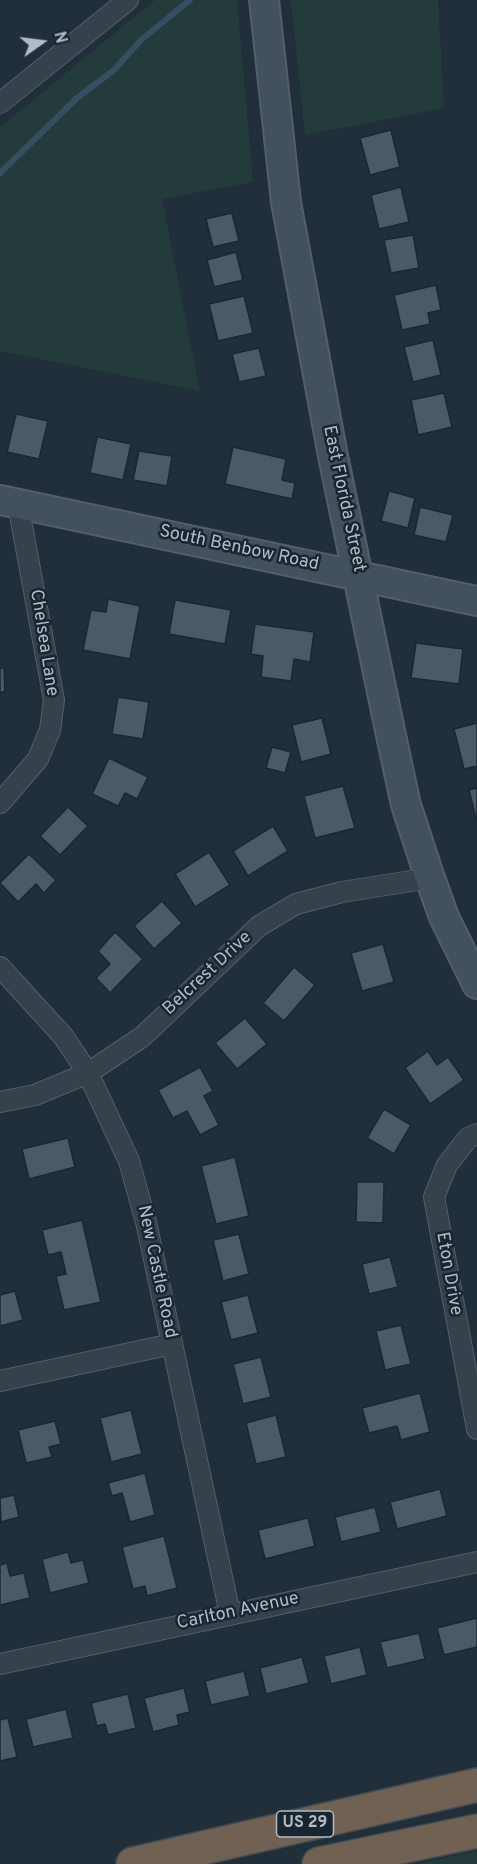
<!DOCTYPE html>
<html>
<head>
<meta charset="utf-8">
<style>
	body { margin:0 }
	#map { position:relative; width:477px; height:1864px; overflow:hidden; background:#212f3a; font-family:Overpass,sans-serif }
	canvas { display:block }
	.north { position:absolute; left:12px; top:12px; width:60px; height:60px; -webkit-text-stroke:4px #1a262f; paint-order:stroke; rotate:76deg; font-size:16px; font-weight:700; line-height:24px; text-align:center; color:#b0bcc7 }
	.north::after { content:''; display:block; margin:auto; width:21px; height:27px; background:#b0bcc7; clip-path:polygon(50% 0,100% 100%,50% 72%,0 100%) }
</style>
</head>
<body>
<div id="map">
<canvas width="477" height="1864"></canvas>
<div class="north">N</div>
</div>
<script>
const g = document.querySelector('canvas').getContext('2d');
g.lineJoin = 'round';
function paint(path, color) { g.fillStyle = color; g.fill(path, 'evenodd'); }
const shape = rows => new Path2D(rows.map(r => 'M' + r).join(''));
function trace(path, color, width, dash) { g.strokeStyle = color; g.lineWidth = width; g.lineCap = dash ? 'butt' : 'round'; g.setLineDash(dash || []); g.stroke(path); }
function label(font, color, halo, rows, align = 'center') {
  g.font = font + ' Overpass,sans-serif'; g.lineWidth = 5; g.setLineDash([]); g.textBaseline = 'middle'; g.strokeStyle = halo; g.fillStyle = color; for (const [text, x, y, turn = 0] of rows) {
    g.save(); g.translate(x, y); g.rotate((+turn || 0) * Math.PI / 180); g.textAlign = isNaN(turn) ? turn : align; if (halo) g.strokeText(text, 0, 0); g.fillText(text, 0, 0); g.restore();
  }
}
const green = shape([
	[155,0,237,0,253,182,162,199,200,391,0,351,0,127],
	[291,0,438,0,444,108,305,135],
	[477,1851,477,1864,416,1864]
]);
const stream = shape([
	[0,173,77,98,114,70,141,40,190,0]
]);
const building = shape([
	[391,130,400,167,370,175,360,138,391,130],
	[401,187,409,222,379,229,371,195,401,187],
	[232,213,239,241,213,247,206,219,232,213],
	[413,235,419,268,391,273,384,240,413,235],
	[236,252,243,280,214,287,207,260,236,252],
	[436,285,441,310,428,313,430,324,402,330,394,295,436,285],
	[244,296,253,333,218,341,209,304,244,296],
	[433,340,441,375,413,382,404,347,433,340],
	[259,348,266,376,239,382,232,354,259,348],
	[444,393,452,427,418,435,411,400,444,393],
	[16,414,48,421,39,459,7,452,16,414],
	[97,437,131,444,123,480,90,473,97,437],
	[233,447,286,459,282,480,295,483,292,499,225,484,233,447],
	[139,451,172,456,167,486,133,480,139,451],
	[389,491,415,498,408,528,381,521,389,491],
	[420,507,453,515,446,542,414,535,420,507],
	[108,599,140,606,130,659,83,650,91,610,106,612,108,599],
	[175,600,231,610,225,644,169,634,175,600],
	[255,624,314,632,310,662,294,659,291,681,261,677,263,656,251,654,255,624],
	[416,643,463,649,459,684,411,678,416,643],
	[0,668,4,668,5,692,0,692,0,668],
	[118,697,149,702,143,739,112,734,118,697],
	[322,718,331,754,301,762,292,725,322,718],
	[477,723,477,766,464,769,454,729,477,723],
	[272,747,291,752,285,773,266,768,272,747],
	[109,758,148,777,137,799,125,793,118,806,92,794,109,758],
	[343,786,355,828,315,838,304,796,343,786],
	[477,788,477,822,469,790,477,788],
	[68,807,88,826,60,855,40,836,68,807],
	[273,826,288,851,248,876,233,851,273,826],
	[209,852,230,885,195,907,175,874,209,852],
	[29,854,56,880,44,893,36,884,18,902,0,883,29,854],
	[162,901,182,923,154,949,134,926,162,901],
	[115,932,143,959,110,993,96,978,110,964,98,951,115,932],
	[383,944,394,982,362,991,351,953,383,944],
	[294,967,315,985,284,1021,263,1003,294,967],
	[245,1018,267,1044,237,1069,215,1043,245,1018],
	[428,1051,437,1065,448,1057,464,1080,430,1104,405,1068,428,1051],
	[200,1067,213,1091,204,1096,219,1125,200,1135,187,1111,173,1118,158,1090,200,1067],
	[384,1109,411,1125,394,1154,367,1138,384,1109],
	[68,1138,75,1167,29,1179,22,1149,68,1138],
	[235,1157,249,1216,216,1224,201,1166,235,1157],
	[357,1182,384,1182,383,1223,356,1222,357,1182],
	[82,1220,101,1302,64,1310,56,1276,66,1274,61,1252,48,1255,42,1230,82,1220],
	[239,1234,249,1274,223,1281,213,1240,239,1234],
	[390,1257,398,1287,369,1294,362,1264,390,1257],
	[15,1291,23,1320,0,1326,0,1295,15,1291],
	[248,1295,258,1333,231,1340,221,1302,248,1295],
	[401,1325,411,1364,385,1370,376,1331,401,1325],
	[261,1357,271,1397,243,1404,233,1364,261,1357],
	[420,1393,430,1432,401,1440,397,1426,369,1433,362,1408,420,1393],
	[131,1410,142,1454,111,1462,100,1418,131,1410],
	[276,1415,286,1457,256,1464,246,1423,276,1415],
	[55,1421,61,1444,49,1447,52,1457,26,1463,18,1430,55,1421],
	[145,1473,155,1515,130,1522,122,1493,112,1496,108,1483,145,1473],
	[440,1489,447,1516,397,1529,390,1502,440,1489],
	[14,1495,19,1517,1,1522,0,1498,14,1495],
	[375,1507,381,1532,341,1542,335,1517,375,1507],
	[308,1518,315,1546,265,1559,258,1530,308,1518],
	[164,1536,177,1588,147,1596,145,1586,133,1589,122,1547,164,1536],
	[68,1552,71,1563,83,1560,89,1583,50,1593,42,1559,68,1552],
	[7,1563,10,1576,24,1573,30,1598,0,1605,0,1565,7,1563],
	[477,1618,477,1647,444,1655,437,1628,477,1618],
	[419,1633,425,1659,387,1668,380,1642,419,1633],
	[360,1647,367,1675,331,1684,324,1656,360,1647],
	[302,1657,309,1683,266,1694,260,1668,302,1657],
	[244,1671,250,1696,211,1705,205,1681,244,1671],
	[184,1688,190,1712,177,1715,179,1725,153,1732,144,1698,184,1688],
	[128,1694,136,1728,108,1735,105,1724,97,1726,91,1703,128,1694],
	[66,1709,73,1738,33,1747,26,1719,66,1709],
	[8,1718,17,1757,0,1761,0,1720,8,1718]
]);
const minor = shape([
	[0,103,128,0],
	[0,803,38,759,50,730,54,700,18,504],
	[0,967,63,1036,88,1073,129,1161,146,1222,230,1614],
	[0,1102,35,1095,88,1073,142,1037,259,926,296,904,342,892,430,878],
	[477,1134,468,1138,447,1165,434,1197,477,1429],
	[0,1381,172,1344],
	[0,1664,477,1562]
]);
const secondary = shape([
	[264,0,286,202,333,456,392,740,406,805,430,878,444,917,477,984],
	[0,500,477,601]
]);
const motorway = shape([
	[133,1864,477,1785],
	[319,1864,477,1831]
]);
const shields = [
	[305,1824,57]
];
const shieldNames = [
	["US 29",305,1824]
];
const streetNames = [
	["East Florida Street",343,499,78],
	["South Benbow Road",239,549,12],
	["Chelsea Lane",43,643,81],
	["Belcrest Drive",208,974,-43],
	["New Castle Road",156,1272,78],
	["Eton Drive",448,1274,80],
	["Carlton Avenue",238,1612,-12]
];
paint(green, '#233b3b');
trace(stream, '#354e62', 6);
paint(building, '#4a5a66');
trace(building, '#1c2831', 1.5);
trace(minor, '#535f68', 22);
trace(secondary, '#535f68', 32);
trace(motorway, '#404c55', 36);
trace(minor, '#35414b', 20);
trace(secondary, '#43505e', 28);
trace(motorway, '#716152', 33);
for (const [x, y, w] of shields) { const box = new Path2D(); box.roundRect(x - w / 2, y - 13, w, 26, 4.5); g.fillStyle = '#1a262f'; g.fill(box); trace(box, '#b0bcc7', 1.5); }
label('bold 16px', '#b0bcc7', null, shieldNames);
label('18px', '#b0bcc7', '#1a262f', streetNames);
</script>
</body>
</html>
